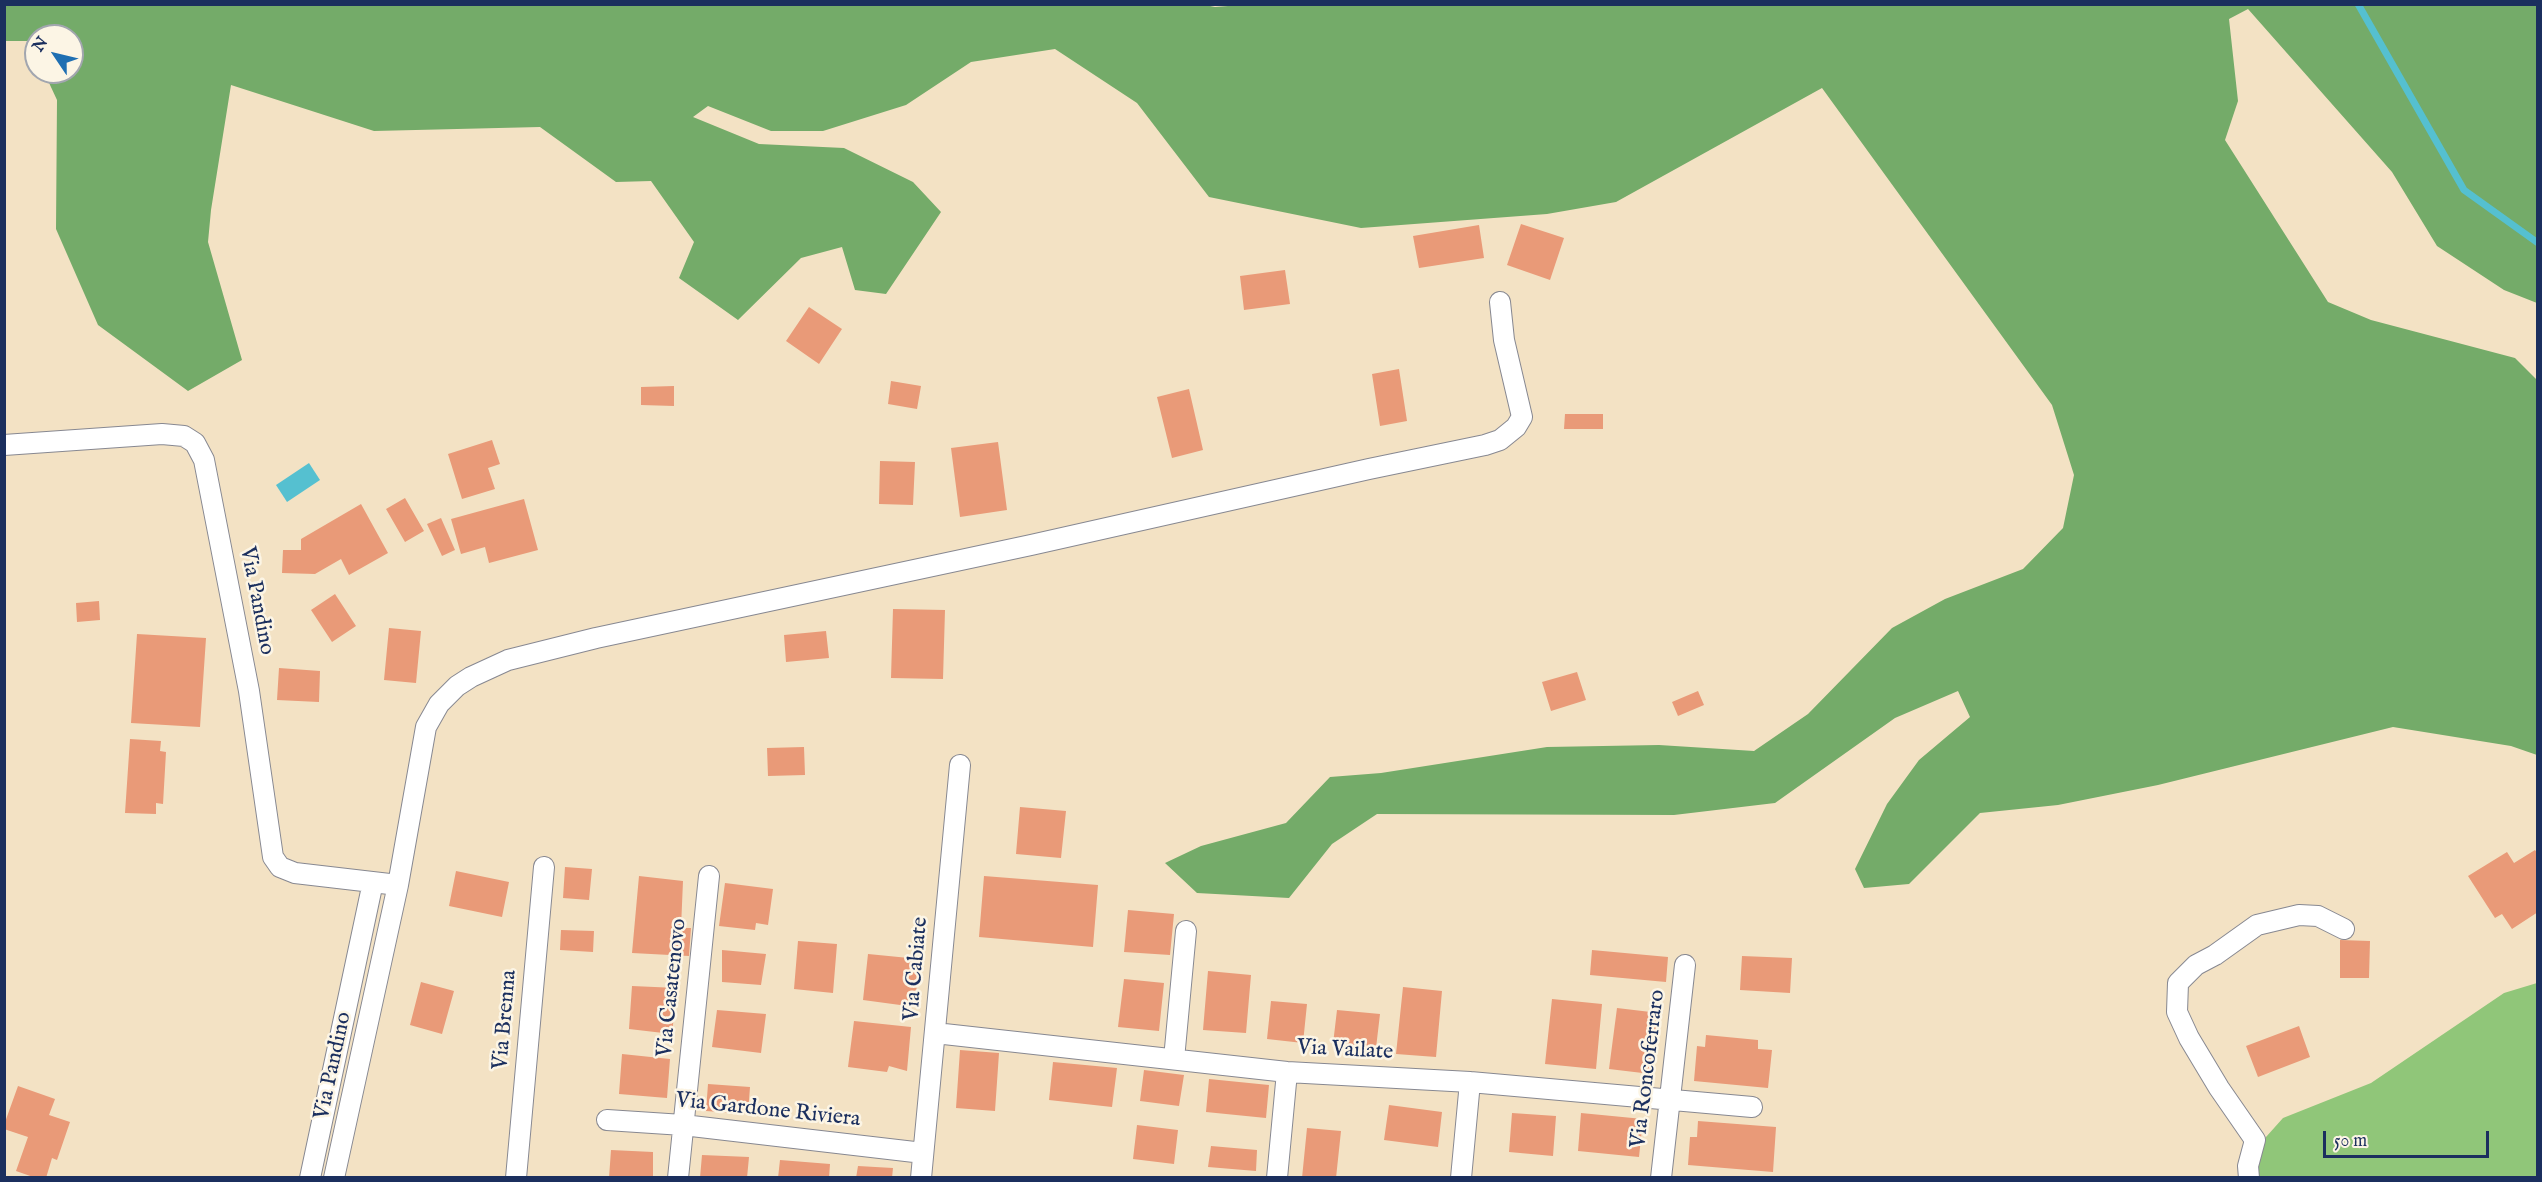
<!DOCTYPE html>
<html>
<head>
<meta charset="utf-8">
<style>
	body { margin:0 }
	#map { position:relative; width:2542px; height:1182px; overflow:hidden; background:#f3e2c4; font-family:"IM FELL English",serif }
	canvas { display:block }
	.frame { position:absolute; inset:0; border:6px solid #1b2f5e; pointer-events:none }
	.north { position:absolute; left:24px; top:24px; width:60px; height:60px; box-sizing:border-box; background:#fcf5e5; border:2px solid #a2a6af; border-radius:50%; rotate:305deg; font-size:16px; font-weight:700; line-height:24px; text-align:center; color:#1b2f5e }
	.north::after { content:''; display:block; margin:auto; width:21px; height:27px; background:#1f6fb2; clip-path:polygon(50% 0,100% 100%,50% 72%,0 100%) }
	.scale { position:absolute; left:2323px; top:1131px; width:166px; height:27px; box-sizing:border-box; border:3px solid #1b2f5e; border-top:0; padding-left:8px; font-size:18px; line-height:21px; white-space:nowrap; color:#1b2f5e; -webkit-text-stroke:4px #fcf5e5; paint-order:stroke }
</style>
</head>
<body>
<div id="map">
<canvas width="2542" height="1182"></canvas>
<div class="frame"></div>
<div class="north">N</div>
<div class="scale">50 m</div>
</div>
<script>
const g = document.querySelector('canvas').getContext('2d');
g.lineJoin = 'round';
function paint(path, color) { g.fillStyle = color; g.fill(path, 'evenodd'); }
const shape = rows => new Path2D(rows.map(r => 'M' + r).join(''));
function trace(path, color, width, dash) { g.strokeStyle = color; g.lineWidth = width; g.lineCap = dash ? 'butt' : 'round'; g.setLineDash(dash || []); g.stroke(path); }
function label(font, color, halo, rows, align = 'center') {
  g.font = font + ' "IM FELL English",serif'; g.lineWidth = 5; g.setLineDash([]); g.textBaseline = 'middle'; g.strokeStyle = halo; g.fillStyle = color; for (const [text, x, y, turn = 0] of rows) {
    g.save(); g.translate(x, y); g.rotate((+turn || 0) * Math.PI / 180); g.textAlign = isNaN(turn) ? turn : align; if (halo) g.strokeText(text, 0, 0); g.fillText(text, 0, 0); g.restore();
  }
}
const green = shape([
	[2537,983,2537,1177,2256,1178,2255,1169,2261,1149,2266,1137,2283,1118,2371,1083,2504,993]
]);
const forest = shape([
	[1205,5,1215,7,1254,4,2537,5,2537,303,2504,290,2437,246,2392,172,2248,9,2229,19,2238,101,2225,140,2328,302,2371,320,2515,358,2537,380,2537,755,2511,746,2393,727,2158,785,2058,805,1980,813,1909,884,1864,888,1855,869,1887,804,1919,760,1970,717,1958,691,1895,718,1775,803,1674,815,1377,814,1332,844,1289,898,1197,893,1165,863,1201,846,1286,823,1330,777,1381,773,1547,747,1659,745,1754,751,1808,714,1892,628,1945,599,2023,569,2063,528,2074,475,2052,405,1822,88,1616,202,1547,214,1361,228,1209,197,1137,103,1055,49,971,62,906,105,823,131,771,131,708,106,693,117,759,144,844,148,913,182,941,212,886,294,855,290,842,247,801,258,738,320,679,278,694,242,651,181,616,182,540,127,374,131,231,85,211,210,208,242,242,360,188,391,98,325,56,229,57,100,44,72,72,72,72,36,36,36,36,56,29,41,4,41,5,4]
]);
const water = shape([
	[309,463,320,480,287,502,276,485]
]);
const stream = shape([
	[2358,4,2464,190,2538,243]
]);
const building = shape([
	[1521,224,1564,238,1550,280,1507,265],
	[1479,225,1484,258,1419,268,1413,236],
	[1285,270,1290,304,1244,310,1240,276],
	[809,307,842,329,819,364,786,341],
	[1399,369,1407,421,1380,426,1372,374],
	[891,381,921,386,917,409,888,404],
	[674,386,674,406,641,405,641,387],
	[1189,389,1203,450,1172,458,1157,397],
	[1565,414,1603,414,1603,429,1564,429],
	[492,440,500,464,488,468,495,489,462,499,448,454],
	[998,442,1007,510,960,517,951,448],
	[880,461,915,462,913,505,879,504],
	[405,498,424,531,405,542,386,509],
	[524,499,538,550,489,563,485,547,461,554,451,519],
	[361,504,388,553,349,575,341,559,315,574,282,573,283,550,301,550,301,539],
	[441,518,455,550,442,556,427,524],
	[335,594,356,626,332,642,311,610],
	[99,601,100,620,77,622,76,603],
	[893,609,945,610,943,679,891,678],
	[389,628,421,631,416,683,384,680],
	[826,631,829,658,786,662,784,635],
	[137,634,206,638,200,727,131,723],
	[279,668,320,671,319,702,277,700],
	[1577,672,1586,700,1551,711,1542,682],
	[1698,691,1704,705,1678,716,1672,702],
	[130,739,161,741,160,751,166,752,163,804,156,803,156,814,125,813],
	[804,747,805,775,768,776,767,748],
	[1020,807,1066,811,1061,858,1016,854],
	[2535,850,2538,854,2538,912,2512,929,2502,914,2495,918,2468,876,2507,852,2514,863],
	[565,867,592,869,589,900,563,898],
	[456,871,509,882,502,917,449,906],
	[639,876,683,881,681,928,691,928,689,956,632,953],
	[984,876,1098,885,1093,947,979,937],
	[725,883,773,889,768,925,756,923,755,930,719,926],
	[1128,910,1174,914,1170,955,1124,952],
	[561,930,594,931,593,952,560,950],
	[2340,940,2370,941,2369,978,2340,978],
	[798,941,837,944,833,993,794,989],
	[722,950,766,954,761,985,722,982],
	[1592,950,1668,957,1666,982,1590,975],
	[868,954,919,959,915,1007,863,1000],
	[1742,956,1792,958,1790,993,1740,990],
	[1208,971,1251,975,1246,1033,1203,1030],
	[1124,979,1164,983,1159,1031,1118,1027],
	[421,982,454,991,442,1034,410,1025],
	[632,986,677,988,672,1034,629,1029],
	[1403,987,1442,991,1436,1057,1396,1054],
	[1552,999,1602,1004,1596,1069,1545,1064],
	[1271,1001,1307,1004,1303,1043,1267,1039],
	[1617,1008,1659,1013,1651,1074,1609,1069],
	[717,1010,766,1014,761,1053,712,1047],
	[1337,1010,1380,1014,1376,1048,1333,1044],
	[854,1021,911,1027,907,1071,889,1066,887,1072,848,1067],
	[2299,1026,2310,1057,2258,1077,2246,1046],
	[1706,1035,1758,1040,1758,1049,1772,1050,1768,1088,1694,1081,1697,1046,1705,1047],
	[960,1050,999,1053,995,1111,956,1108],
	[622,1054,670,1059,667,1098,619,1094],
	[1053,1062,1117,1068,1112,1107,1049,1100],
	[1144,1070,1184,1075,1179,1106,1140,1101],
	[1209,1079,1269,1085,1266,1118,1206,1112],
	[708,1084,750,1087,748,1114,706,1111],
	[18,1086,55,1099,49,1115,70,1122,57,1160,52,1158,46,1178,36,1178,16,1171,28,1137,4,1129,4,1125],
	[1389,1105,1442,1112,1438,1147,1384,1140],
	[1512,1113,1556,1116,1553,1156,1509,1152],
	[1581,1113,1643,1119,1639,1157,1578,1151],
	[1698,1121,1776,1127,1773,1172,1688,1165,1690,1137,1697,1137],
	[1137,1125,1178,1130,1174,1164,1133,1159],
	[1307,1128,1341,1131,1336,1178,1302,1178],
	[1211,1146,1257,1150,1256,1171,1208,1167],
	[611,1150,653,1152,653,1178,609,1178],
	[702,1155,749,1157,747,1178,700,1178],
	[780,1160,830,1164,829,1178,778,1178],
	[858,1166,893,1168,892,1178,856,1178]
]);
const street = shape([
	[4,445,162,434,184,436,195,443,204,460,249,691,273,857,280,867,295,873,398,885],
	[935,1033,1287,1072,1470,1082,1752,1107],
	[1174,1059,1186,931],
	[607,1120,683,1125,923,1153],
	[310,1178,373,882],
	[334,1178,398,885,426,727,439,704,457,686,471,677,508,660,596,638,1031,545,1369,469,1485,445,1500,440,1516,427,1522,417,1504,340,1500,302],
	[516,1178,544,867],
	[678,1178,709,876],
	[921,1178,960,765],
	[1277,1178,1287,1072],
	[1461,1178,1470,1082],
	[1661,1178,1685,965],
	[2249,1178,2248,1166,2255,1140,2219,1088,2189,1038,2177,1012,2178,983,2196,965,2215,955,2257,925,2299,915,2318,916,2344,929]
]);
const streetNames = [
	["Via Pandino",256,601,79],
	["Via Cabiate",917,969,-85],
	["Via Casatenovo",673,988,-84],
	["Via Brenna",506,1020,-85],
	["Via Vailate",1345,1051,3],
	["Via Pandino",334,1066,-78],
	["Via Roncoferraro",1649,1069,-83],
	["Via Gardone Riviera",768,1111,6]
];
paint(green, '#90c679');
paint(forest, '#74ab69');
paint(water, '#55c0d0');
trace(stream, '#55c0d0', 7);
paint(building, '#e99a78');
trace(street, '#878891', 22);
trace(street, '#fff', 20);
label('22px', '#1b2f5e', '#fcf5e5', streetNames);
</script>
</body>
</html>
